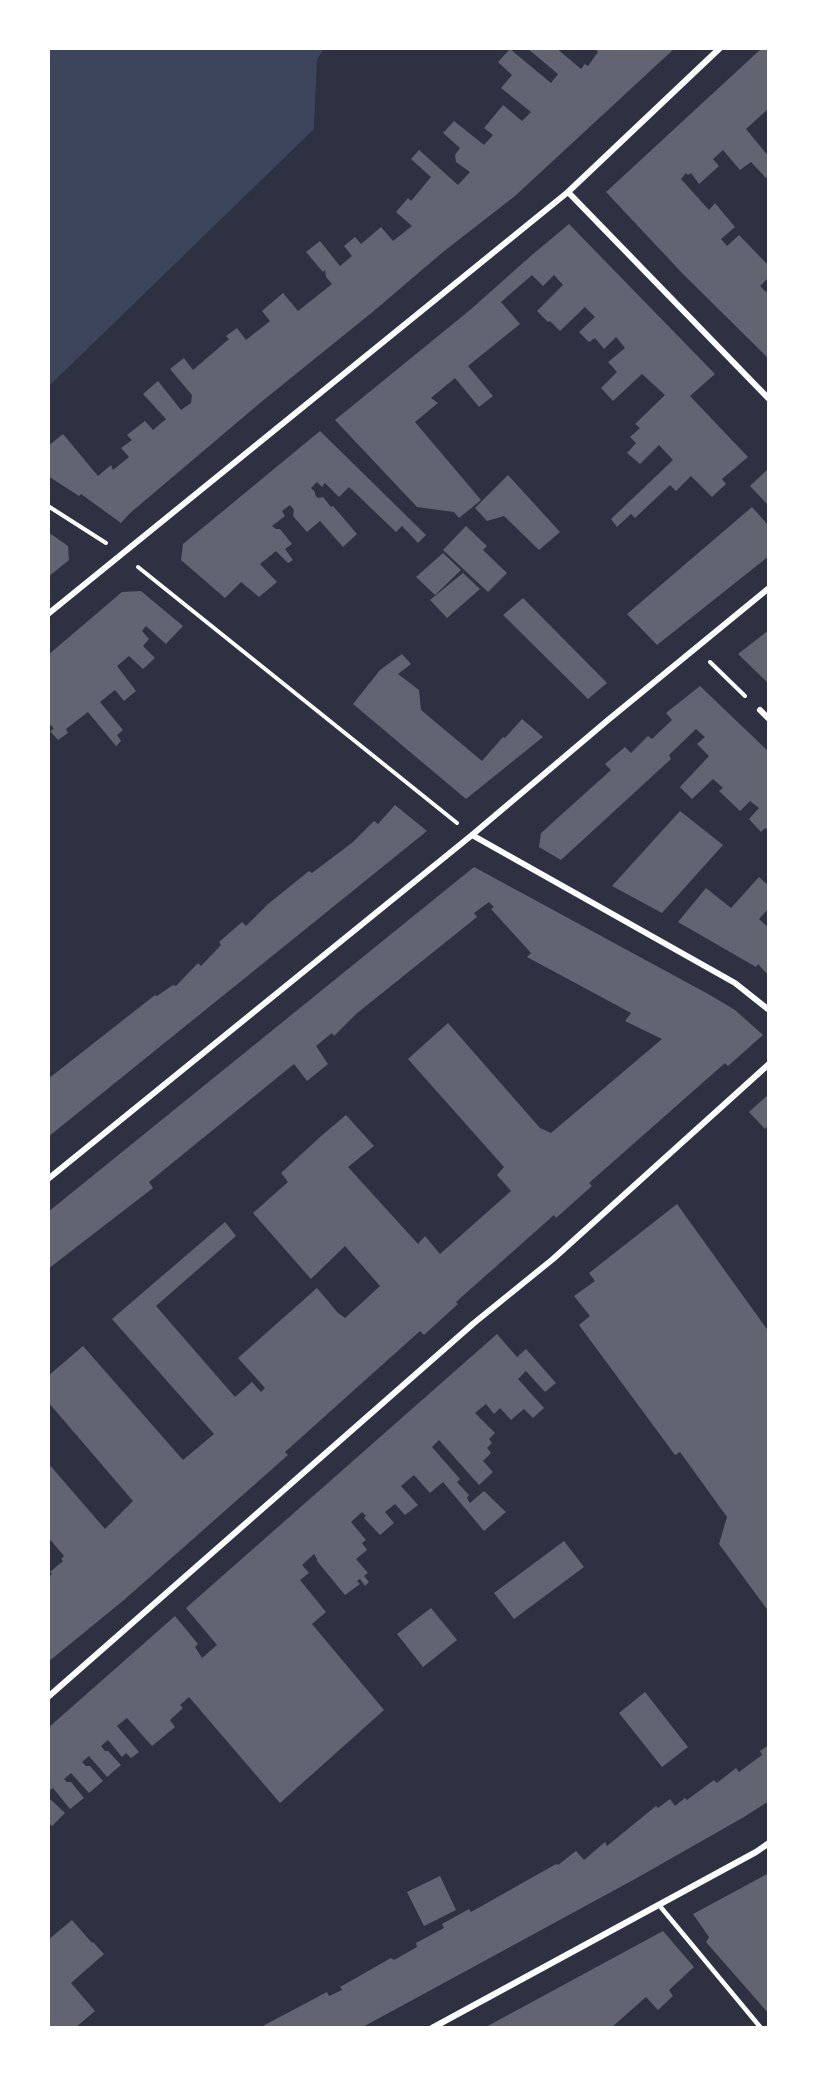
<!DOCTYPE html>
<html>
<head>
<meta charset="utf-8">
<style>
	body { margin:0 }
	#map { position:relative; width:817px; height:2076px; overflow:hidden; background:#2d3142; font-family:"Roboto Condensed",sans-serif }
	canvas { display:block }
	.frame { position:absolute; inset:0; border:50px solid #fff; pointer-events:none }
</style>
</head>
<body>
<div id="map">
<canvas width="817" height="2076"></canvas>
<div class="frame"></div>
</div>
<script>
const g = document.querySelector('canvas').getContext('2d');
g.lineJoin = 'round';
function paint(path, color) { g.fillStyle = color; g.fill(path, 'evenodd'); }
const shape = rows => new Path2D(rows.map(r => 'M' + r).join(''));
function trace(path, color, width, dash) { g.strokeStyle = color; g.lineWidth = width; g.lineCap = dash ? 'butt' : 'round'; g.setLineDash(dash || []); g.stroke(path); }
const green = shape([
	[48,48,325,48,317,59,314,129,48,387]
]);
const building = shape([
	[527,48,556,48,581,69,585,64,588,66,598,52,594,48,675,48,515,196,443,252,375,310,260,403,129,514,121,523,81,494,79,496,48,476,48,446,63,434,98,476,111,465,113,470,129,457,121,448,132,440,127,435,145,421,153,430,166,419,143,394,158,381,181,410,191,403,192,395,170,369,184,358,193,370,229,339,226,336,237,328,246,340,270,321,262,311,283,293,298,311,332,284,326,277,325,270,323,272,306,252,320,241,340,266,352,256,344,246,355,237,361,244,381,227,393,241,412,226,396,212,408,198,411,201,431,177,411,159,419,150,458,185,470,172,456,162,455,155,460,148,443,133,454,121,484,145,493,135,484,128,503,105,522,121,531,112,501,88,512,75,498,62,510,49,551,83,558,74],
	[762,48,769,48,769,110,768,109,746,129,769,157,769,176,766,178,751,162,740,170,723,150,713,159,719,166,699,184,691,173,688,175,686,173,681,179,709,210,715,203,735,227,721,239,727,246,739,235,769,266,769,277,760,286,766,292,769,290,769,359,683,274,606,192],
	[569,224,715,374,690,396,748,457,722,479,726,484,712,497,691,476,676,491,670,485,635,518,631,514,617,527,611,519,673,460,659,445,640,464,627,453,636,443,630,437,640,428,635,424,665,395,642,374,613,401,601,388,617,372,608,362,625,348,616,337,604,349,595,338,589,342,579,332,595,317,585,307,560,331,550,321,548,322,537,311,563,285,554,275,543,286,532,275,501,302,520,324,468,366,493,396,479,407,455,378,431,398,438,403,415,422,481,500,459,518,454,512,417,507,335,420,470,310,533,254],
	[320,431,426,535,418,543,402,526,396,532,349,487,339,497,325,483,322,487,317,482,311,488,315,492,315,495,318,498,323,497,331,507,333,506,357,534,343,547,320,521,307,532,293,516,294,510,290,505,282,511,285,516,272,526,276,529,280,529,292,544,285,549,293,560,288,563,276,551,260,564,277,582,259,597,241,582,225,598,181,560,183,544],
	[769,468,769,506,750,486],
	[508,475,560,532,539,550,504,516,487,521,475,508],
	[752,507,769,526,769,556,657,645,627,614],
	[466,526,487,546,483,550,507,573,488,592,443,550],
	[48,532,68,546,69,560,48,577],
	[443,553,461,570,435,595,416,577],
	[463,573,480,589,447,618,430,600],
	[141,591,183,626,166,644,146,626,142,631,149,639,143,646,155,658,143,669,129,656,117,666,136,691,124,701,115,690,100,702,123,730,117,735,121,741,116,746,88,712,66,729,68,733,58,740,50,731,54,729,51,725,48,727,48,655,122,592],
	[523,598,607,683,588,699,503,615],
	[769,630,769,684,738,654],
	[402,654,411,664,398,674,419,690,421,710,482,761,503,737,505,738,522,719,543,737,466,799,353,704,380,670],
	[700,686,769,752,769,831,765,828,761,832,749,819,759,808,750,801,740,811,719,791,723,788,713,779,692,799,680,787,709,756,697,744,705,737,696,729,669,755,671,759,561,860,539,847,541,833,611,770,605,764,625,747,631,753,648,736,652,739,672,720,666,713],
	[395,805,427,831,48,1137,48,1079,155,995,157,996,173,985,176,986,198,963,201,966,221,945,219,942,242,922,246,926,268,904,309,871,312,873,353,842,374,821,378,824],
	[680,811,723,845,662,913,612,886],
	[474,867,710,995,735,1010,763,1035,728,1066,725,1063,589,1183,592,1186,556,1218,554,1215,456,1302,458,1304,424,1335,420,1331,285,1452,288,1455,124,1600,48,1662,48,1577,52,1574,50,1572,63,1561,61,1559,64,1556,48,1537,48,1463,105,1529,133,1501,48,1402,48,1376,83,1346,183,1460,214,1434,112,1319,225,1222,236,1236,156,1306,235,1397,252,1382,261,1392,265,1388,238,1358,317,1288,338,1313,345,1318,380,1286,345,1246,311,1279,253,1213,288,1182,281,1173,321,1136,346,1115,374,1146,348,1167,418,1244,425,1236,440,1254,511,1191,497,1175,504,1167,408,1059,448,1023,540,1128,551,1133,662,1039,625,1021,631,1013,527,957,531,953,491,909,494,907,489,902,474,913,477,917,356,1014,334,1036,332,1033,316,1046,328,1064,307,1081,294,1064,149,1182,153,1188,48,1269,48,1212],
	[759,877,769,886,769,908,759,919,769,928,769,976,758,964,756,967,678,922,706,888,731,908],
	[769,1094,769,1125,765,1129,749,1112],
	[677,1204,769,1332,769,1612,719,1544,727,1517,680,1452,675,1455,579,1325,590,1316,574,1296,595,1281,589,1273],
	[497,1334,517,1357,526,1349,556,1383,545,1392,526,1371,518,1379,544,1408,533,1418,524,1409,511,1420,500,1408,494,1414,486,1404,475,1413,495,1433,489,1439,492,1443,487,1448,491,1453,483,1461,493,1472,479,1485,439,1440,432,1447,460,1479,457,1482,469,1495,467,1498,470,1503,484,1491,506,1512,484,1531,443,1482,430,1493,414,1475,401,1486,418,1505,405,1515,395,1504,385,1512,394,1523,380,1535,364,1518,366,1516,362,1512,351,1522,366,1540,362,1543,367,1550,356,1559,368,1573,364,1576,369,1582,365,1586,360,1579,357,1581,360,1584,345,1595,317,1561,317,1559,314,1554,302,1565,309,1573,300,1580,326,1612,312,1624,384,1710,280,1803,189,1697,180,1705,183,1708,170,1720,175,1727,152,1746,127,1718,117,1726,139,1752,131,1758,126,1753,122,1757,108,1740,101,1746,105,1751,108,1751,121,1765,107,1777,89,1756,82,1762,86,1766,90,1766,103,1781,89,1793,71,1773,64,1779,67,1782,71,1782,84,1798,70,1809,53,1788,48,1792,48,1728,175,1616,198,1644,195,1647,202,1658,217,1645,186,1608],
	[564,1541,584,1567,514,1619,494,1593],
	[431,1608,457,1640,423,1667,397,1634],
	[645,1692,688,1747,662,1767,619,1713],
	[769,1745,769,1801,744,1817,635,1879,361,2028,259,2028,327,1992,329,1996,342,1990,340,1987,391,1958,394,1960,417,1947,416,1943,444,1928,442,1924,469,1909,471,1912,556,1864,558,1865,576,1851,584,1860,605,1842,607,1846,656,1806,658,1808,670,1799,675,1806,685,1798,687,1800,714,1780,717,1783,736,1768,739,1772,762,1755,760,1751],
	[48,1797,65,1813,52,1826,48,1822],
	[769,1873,769,2014,706,1942,709,1937,693,1914],
	[440,1876,456,1910,424,1926,407,1892],
	[72,1920,92,1943,93,1942,104,1954,71,1983,95,2011,75,2028,48,2028,48,1940],
	[663,1931,694,1967,669,1990,673,1996,658,2010,646,1997,611,2028,484,2028]
]);
const path = shape([
	[48,506,106,543],
	[138,567,457,823],
	[710,662,745,696]
]);
const service = shape([
	[659,1905,761,2028]
]);
const minor = shape([
	[568,192,769,399],
	[48,614,568,192,720,48],
	[760,710,769,719],
	[472,835,735,983,769,1010],
	[48,1179,472,835,608,720,769,588],
	[48,1697,474,1323,553,1259,769,1064],
	[432,2028,756,1852,769,1843]
]);
paint(green, '#3c4559');
paint(building, '#626471');
trace(path, '#fff', 4);
trace(service, '#fff', 4.5);
trace(minor, '#fff', 6);
</script>
</body>
</html>
